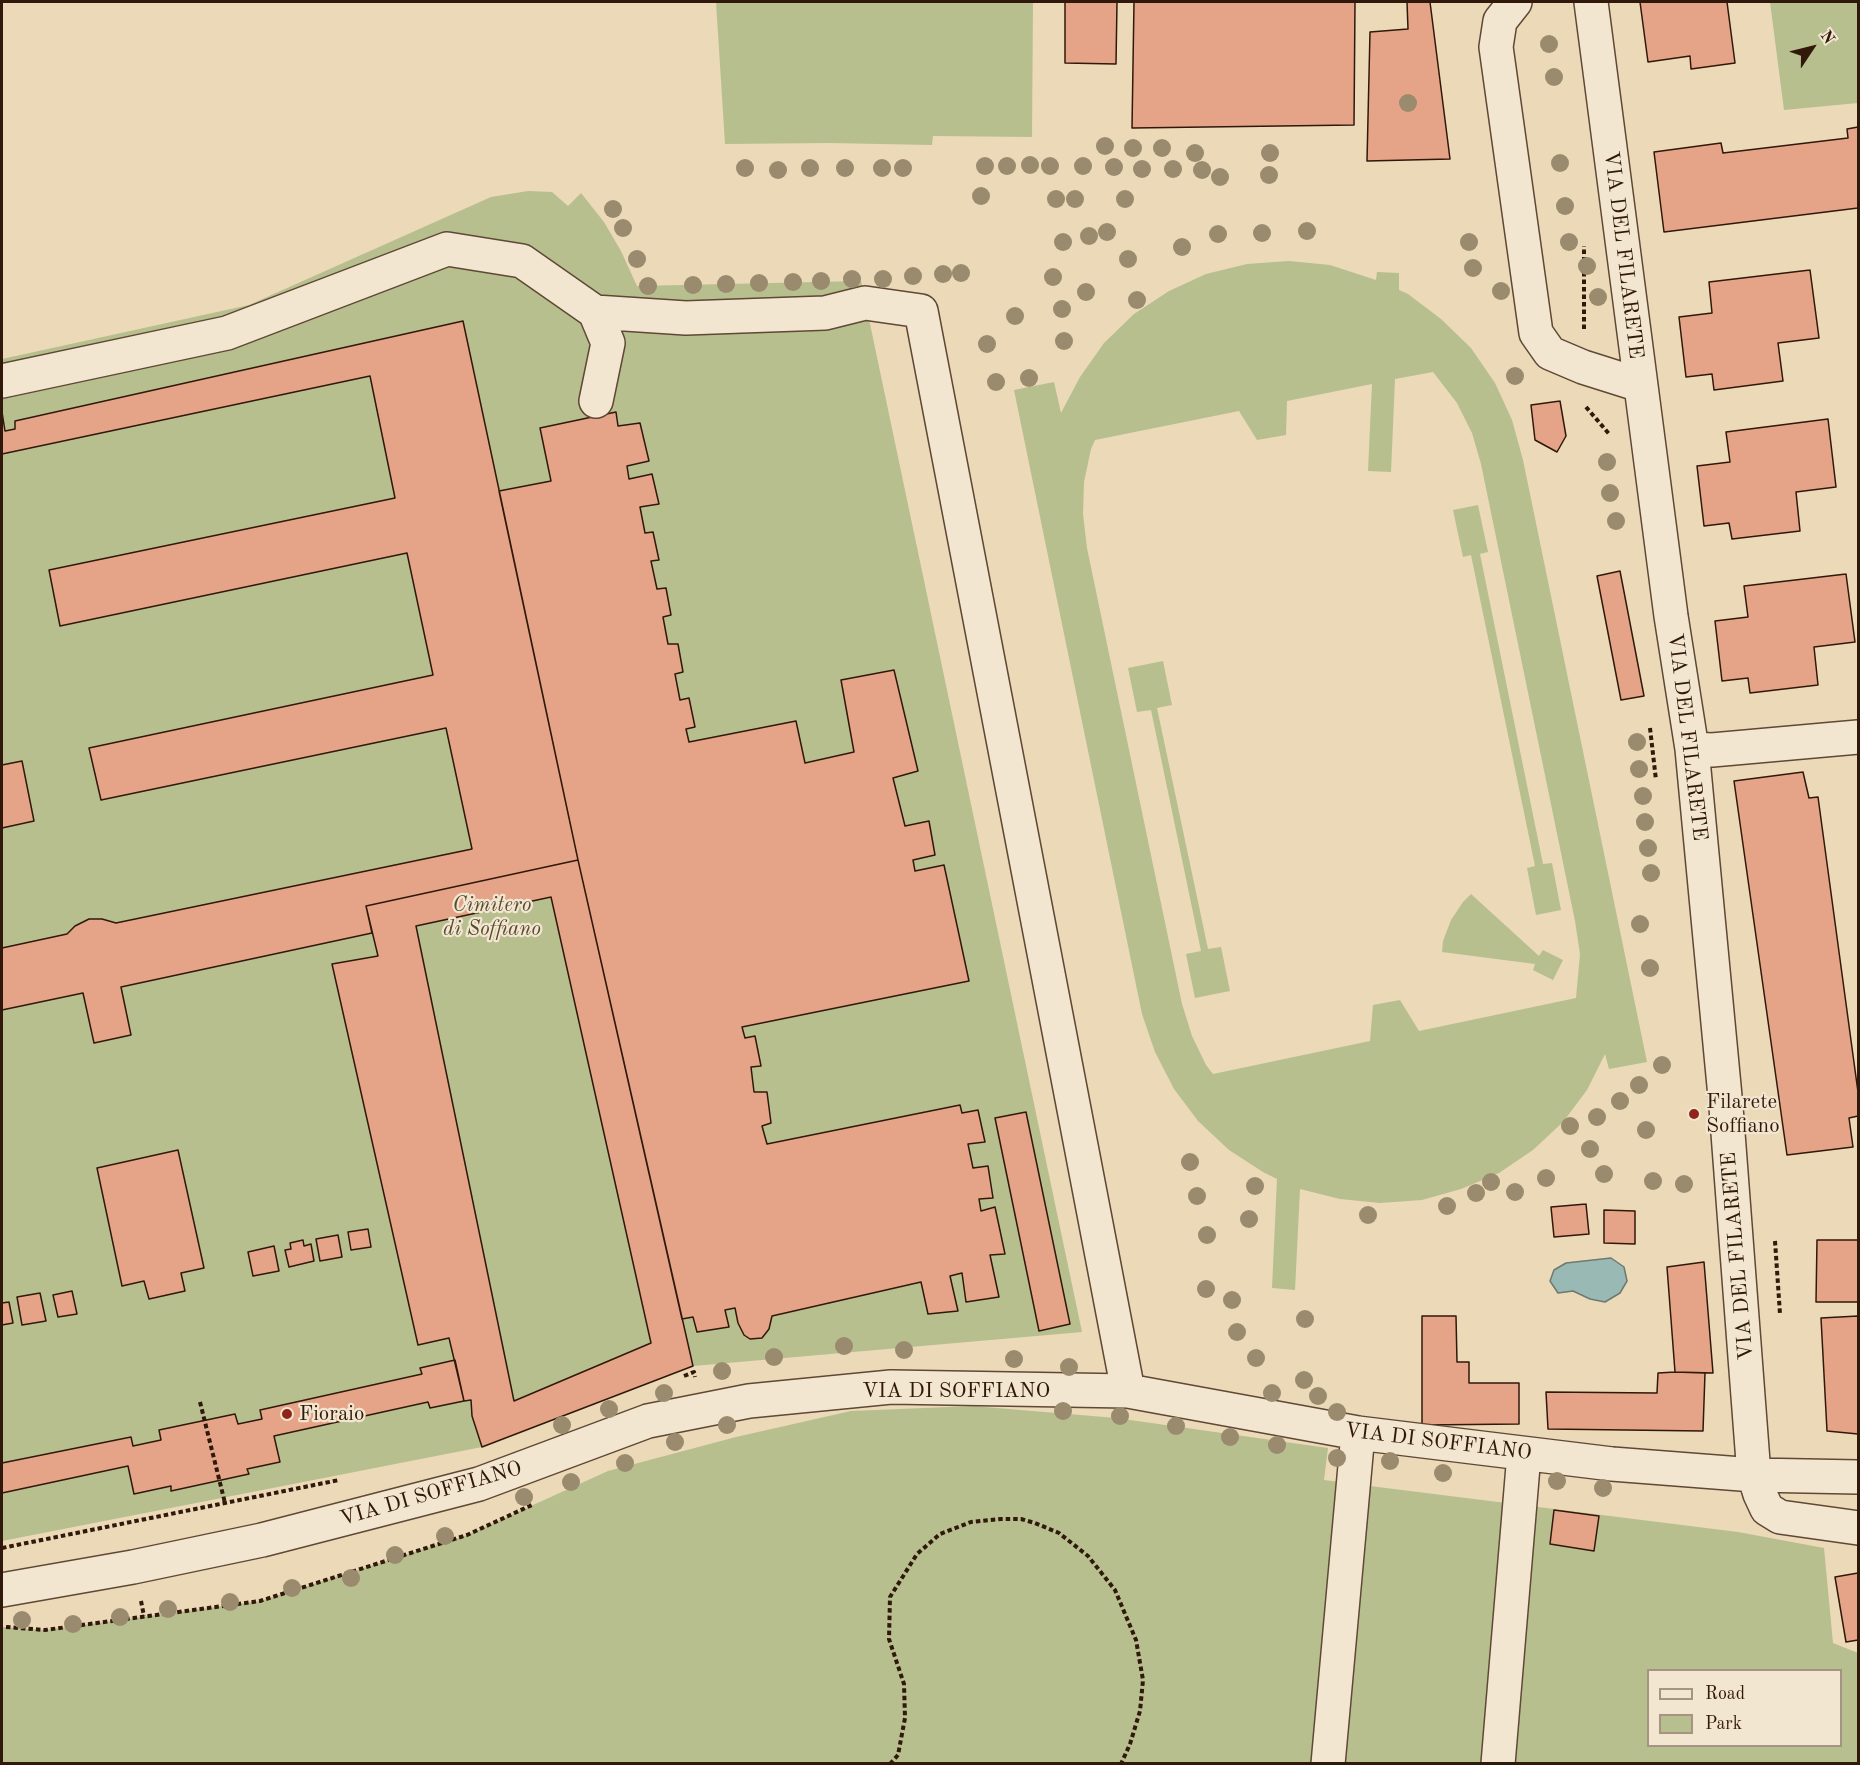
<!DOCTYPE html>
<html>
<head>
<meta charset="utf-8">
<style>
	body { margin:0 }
	#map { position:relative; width:1860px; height:1765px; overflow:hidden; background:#ebd9b7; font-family:"Old Standard TT",serif }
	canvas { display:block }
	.frame { position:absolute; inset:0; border:3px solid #30180a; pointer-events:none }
	.legend { position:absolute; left:1647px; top:1669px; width:195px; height:78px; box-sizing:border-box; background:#f2e6d0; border:2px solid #a49481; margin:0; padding:8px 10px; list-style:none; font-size:18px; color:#30180a }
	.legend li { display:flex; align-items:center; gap:12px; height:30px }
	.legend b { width:30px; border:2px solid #a49481 }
	.north { position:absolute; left:1782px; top:18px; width:60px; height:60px; -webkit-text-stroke:4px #f2e6d0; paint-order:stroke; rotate:55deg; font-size:16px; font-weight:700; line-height:24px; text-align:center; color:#30180a }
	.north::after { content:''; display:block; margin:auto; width:21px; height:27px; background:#30180a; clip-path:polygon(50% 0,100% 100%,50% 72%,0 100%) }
</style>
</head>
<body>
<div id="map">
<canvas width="1860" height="1765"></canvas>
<div class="frame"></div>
<ul class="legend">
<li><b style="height:8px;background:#f2e6d0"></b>Road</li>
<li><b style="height:16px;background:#b7bf8f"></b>Park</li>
</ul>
<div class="north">N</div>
</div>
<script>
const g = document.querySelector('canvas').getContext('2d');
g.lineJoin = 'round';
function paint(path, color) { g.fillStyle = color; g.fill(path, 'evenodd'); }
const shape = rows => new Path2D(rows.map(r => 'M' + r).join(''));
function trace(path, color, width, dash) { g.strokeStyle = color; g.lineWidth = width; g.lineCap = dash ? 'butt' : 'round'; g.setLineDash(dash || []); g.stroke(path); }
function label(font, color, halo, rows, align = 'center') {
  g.font = font + ' "Old Standard TT",serif'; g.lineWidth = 4.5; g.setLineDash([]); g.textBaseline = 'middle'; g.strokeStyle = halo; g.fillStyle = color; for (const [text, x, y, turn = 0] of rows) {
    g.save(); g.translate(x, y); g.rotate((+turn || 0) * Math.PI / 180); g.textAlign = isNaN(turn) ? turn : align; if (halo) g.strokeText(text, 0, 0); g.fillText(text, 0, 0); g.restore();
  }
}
const green = shape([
	[716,2,1033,2,1032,137,933,136,932,145,829,143,725,144],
	[1770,2,1858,2,1858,103,1784,110],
	[528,191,552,192,568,206,581,193,604,222,621,251,637,286,861,281,1082,1332,693,1366,482,1447,2,1541,2,359,249,305,491,197],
	[1289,261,1330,265,1376,280,1377,272,1399,273,1399,290,1408,294,1441,319,1471,348,1495,383,1512,420,1523,460,1647,1062,1609,1069,1605,1054,1587,1090,1563,1122,1533,1150,1499,1173,1461,1189,1422,1200,1380,1203,1340,1199,1300,1189,1295,1290,1272,1288,1277,1179,1263,1172,1229,1150,1198,1121,1174,1089,1155,1052,1142,1014,1014,390,1054,382,1061,413,1080,377,1104,343,1134,314,1169,291,1206,274,1247,264],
	[1433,372,1457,403,1472,433,1481,464,1575,921,1580,954,1576,998,1419,1031,1400,1000,1373,1005,1370,1041,1213,1074,1206,1065,1192,1036,1182,1004,1087,548,1083,514,1084,482,1091,449,1095,440,1239,411,1257,440,1286,435,1287,401,1372,384,1368,471,1391,472,1395,379],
	[1478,505,1488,552,1480,554,1543,864,1552,863,1561,910,1536,915,1527,868,1535,866,1471,555,1463,557,1453,510],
	[1163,661,1172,705,1157,708,1208,949,1221,947,1230,991,1195,998,1186,954,1201,951,1151,710,1137,712,1128,668],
	[1471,894,1539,956,1543,950,1563,960,1553,980,1533,970,1535,964,1442,952,1443,941,1451,920,1463,902],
	[973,1406,1116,1418,1328,1448,1324,1480,1347,1483,1311,1763,2,1763,2,1627,45,1630,260,1601,467,1535,608,1471,736,1437,851,1411],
	[1370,1486,1738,1532,1824,1548,1833,1643,1858,1653,1858,1763,1345,1764],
	[1648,1670,1840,1670,1840,1746,1648,1746]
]);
const water = shape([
	[1611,1258,1624,1267,1627,1281,1620,1293,1605,1302,1590,1299,1573,1291,1558,1293,1550,1281,1554,1270,1566,1263,1611,1258]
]);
const building = shape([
	[1065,2,1117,2,1116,64,1065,63,1065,2],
	[1134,2,1355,2,1354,125,1132,128,1134,2],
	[1407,2,1430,2,1450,159,1367,161,1370,32,1408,29,1407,2],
	[1640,2,1727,2,1735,63,1691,69,1690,56,1648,62,1640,2],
	[1858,127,1858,208,1664,232,1654,152,1721,143,1723,153,1848,138,1847,129,1858,127],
	[1810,270,1819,338,1778,343,1783,381,1714,390,1712,374,1686,377,1679,317,1712,313,1709,282,1810,270],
	[463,321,578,860,366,906,372,933,121,987,131,1035,94,1043,83,993,2,1010,2,948,67,934,75,926,89,919,102,919,116,923,472,849,446,728,101,800,89,748,433,675,407,553,60,626,49,570,395,498,370,376,2,454,2,412,5,431,15,429,15,421,463,321],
	[1560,401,1566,436,1557,452,1535,440,1531,405,1560,401],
	[616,412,618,426,640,423,649,461,627,466,629,479,652,474,659,504,640,507,645,533,653,532,659,560,651,561,657,589,666,588,671,615,663,617,668,644,678,644,683,672,675,674,680,700,689,698,695,727,686,729,689,742,796,721,805,763,854,752,841,680,894,670,918,771,893,778,905,826,929,821,935,855,913,860,915,871,944,865,969,981,742,1027,745,1038,755,1036,761,1066,751,1067,754,1092,767,1092,771,1123,762,1126,767,1144,960,1105,962,1113,978,1110,985,1142,968,1144,973,1168,988,1166,993,1198,979,1199,981,1211,995,1207,1005,1254,990,1255,999,1297,966,1302,962,1273,950,1276,958,1311,928,1314,921,1282,772,1316,769,1329,762,1338,750,1339,744,1335,738,1323,735,1308,725,1310,729,1327,697,1332,693,1317,682,1319,578,860,499,491,551,481,540,428,616,412],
	[1828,419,1836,487,1796,492,1800,531,1732,539,1729,523,1704,526,1697,466,1730,462,1726,432,1828,419],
	[1620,571,1644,696,1621,700,1597,576,1620,571],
	[1846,574,1855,642,1814,647,1818,685,1750,693,1748,678,1722,681,1715,621,1748,617,1744,586,1846,574],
	[22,761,34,821,2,828,2,765,22,761],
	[1803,772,1809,798,1818,797,1858,1092,1858,1116,1849,1118,1853,1147,1787,1155,1734,781,1803,772],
	[578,860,693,1366,482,1447,472,1416,471,1400,464,1401,449,1338,418,1345,332,964,378,956,366,906,578,860],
	[551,897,651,1343,514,1401,416,926,551,897],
	[1026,1112,1070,1324,1039,1331,995,1118,1026,1112],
	[178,1150,204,1268,181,1273,185,1291,149,1299,144,1281,122,1286,97,1168,178,1150],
	[1586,1204,1589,1234,1554,1237,1551,1207,1586,1204],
	[1604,1210,1635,1211,1635,1244,1604,1243,1604,1210],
	[368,1229,371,1247,351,1250,348,1232,368,1229],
	[338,1235,342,1257,320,1261,316,1239,338,1235],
	[303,1240,304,1246,311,1244,314,1261,289,1267,285,1250,291,1249,290,1243,303,1240],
	[1817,1240,1858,1240,1858,1302,1816,1302,1817,1240],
	[274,1246,279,1271,253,1276,248,1252,274,1246],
	[1704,1262,1713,1373,1675,1372,1667,1267,1704,1262],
	[72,1291,77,1314,58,1317,53,1295,72,1291],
	[40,1293,46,1321,22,1325,17,1297,40,1293],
	[9,1302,13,1323,2,1325,2,1303,9,1302],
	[1422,1316,1456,1316,1457,1362,1469,1362,1469,1383,1519,1383,1519,1424,1422,1425,1422,1316],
	[1858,1316,1858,1434,1827,1431,1821,1318,1858,1316],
	[455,1360,464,1401,430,1408,428,1402,274,1436,280,1462,247,1469,249,1474,171,1491,171,1486,134,1494,128,1466,2,1493,2,1463,131,1437,133,1446,161,1440,159,1430,235,1414,238,1424,262,1419,260,1410,422,1374,420,1368,455,1360],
	[1675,1372,1705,1373,1703,1431,1548,1429,1546,1392,1657,1393,1658,1373,1675,1372],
	[1554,1510,1599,1516,1594,1551,1550,1544,1554,1510],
	[1858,1573,1858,1640,1846,1642,1835,1577,1858,1573]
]);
const path = shape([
	[1584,329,1584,246],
	[1586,407,1610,435],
	[1650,728,1656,780],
	[1775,1241,1780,1314],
	[684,1376,694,1372,695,1377],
	[200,1402,225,1503],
	[2,1548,339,1480],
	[141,1601,144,1616],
	[6,1627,45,1630,260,1601,467,1535,534,1504],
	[890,1764,898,1755,905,1718,904,1684,889,1639,890,1597,917,1554,940,1534,971,1522,1001,1519,1021,1519,1035,1523,1059,1533,1088,1556,1115,1590,1136,1640,1143,1680,1140,1711,1130,1744,1121,1764]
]);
const minor = shape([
	[1515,2,1500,21,1496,47,1536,333,1550,353,1583,367,1640,385],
	[1591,2,1671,616,1692,749,1726,1107,1754,1475,1760,1494,1767,1509,1780,1517,1858,1528],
	[595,312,686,318,825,313,865,303,921,311,1128,1391],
	[2,381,227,333,447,249,522,261,595,312,608,343,596,401],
	[1692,749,1712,750,1858,737],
	[2,1590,133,1567,262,1540,479,1484,648,1421,749,1401,891,1387,1128,1391,1358,1433,1612,1464,1754,1475,1858,1477],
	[1328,1764,1358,1433],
	[1498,1764,1524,1454]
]);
const trees = [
	[1549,44],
	[1554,77],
	[1408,103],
	[1105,146],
	[1133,148],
	[1162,148],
	[1195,153],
	[1270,153],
	[1560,163],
	[1030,165],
	[985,166],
	[1007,166],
	[1050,166],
	[1083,166],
	[1114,167],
	[745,168],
	[810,168],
	[845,168],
	[882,168],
	[903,168],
	[1142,169],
	[1173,169],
	[778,170],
	[1202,170],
	[1269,175],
	[1220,177],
	[981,196],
	[1056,199],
	[1075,199],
	[1125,199],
	[1565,206],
	[613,209],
	[623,228],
	[1307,231],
	[1107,232],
	[1262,233],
	[1218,234],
	[1089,236],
	[1063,242],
	[1469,242],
	[1569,242],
	[1182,247],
	[637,259],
	[1128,259],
	[1587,266],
	[1473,268],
	[961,273],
	[943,274],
	[913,276],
	[1053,277],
	[852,279],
	[883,279],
	[821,281],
	[793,282],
	[759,283],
	[726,284],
	[693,285],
	[648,286],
	[1501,291],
	[1086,292],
	[1598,297],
	[1137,300],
	[1062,309],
	[1015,316],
	[1064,341],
	[987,344],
	[1515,376],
	[1029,378],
	[996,382],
	[1607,462],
	[1610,493],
	[1616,521],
	[1637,742],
	[1639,769],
	[1643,796],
	[1645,822],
	[1648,848],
	[1651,873],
	[1640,924],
	[1650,968],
	[1662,1065],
	[1639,1085],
	[1620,1101],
	[1597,1117],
	[1570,1126],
	[1646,1130],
	[1590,1149],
	[1190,1162],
	[1604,1174],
	[1546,1178],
	[1653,1181],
	[1491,1182],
	[1684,1184],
	[1255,1186],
	[1515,1192],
	[1476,1193],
	[1197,1196],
	[1447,1206],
	[1368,1215],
	[1249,1219],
	[1207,1235],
	[1206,1289],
	[1232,1300],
	[1305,1319],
	[1237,1332],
	[844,1346],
	[904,1350],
	[774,1357],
	[1256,1358],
	[1014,1359],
	[1069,1367],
	[722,1371],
	[1304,1380],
	[664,1393],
	[1272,1393],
	[1318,1396],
	[609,1409],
	[1063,1411],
	[1337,1412],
	[1120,1416],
	[562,1425],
	[727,1425],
	[1176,1426],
	[1230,1437],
	[675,1442],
	[1277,1445],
	[1337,1458],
	[1390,1461],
	[625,1463],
	[1443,1473],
	[1557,1481],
	[571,1482],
	[1603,1488],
	[524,1497],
	[445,1536],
	[395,1555],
	[351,1578],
	[292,1588],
	[230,1602],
	[168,1609],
	[120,1617],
	[22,1620],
	[73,1624]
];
const markers = [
	[1694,1114,6,"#8f2418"],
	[287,1414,6,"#8f2418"]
];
const streetNames = [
	["VIA DEL FILARETE",1623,255,83],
	["VIA DEL FILARETE",1687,737,83],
	["VIA DEL FILARETE",1738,1256,-95],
	["VIA DI SOFFIANO",956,1391],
	["VIA DI SOFFIANO",1438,1442,7],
	["VIA DI SOFFIANO",431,1494,-16]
];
const parkNames = [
	["Cimitero",492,905],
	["di Soffiano",492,929]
];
const poiNames = [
	["Filarete",1706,1102],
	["Soffiano",1706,1126],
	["Fioraio",299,1414]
];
paint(green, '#b7bf8f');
paint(water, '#99b9b5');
trace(water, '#6f7971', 1.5);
paint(building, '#e5a487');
trace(building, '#30180a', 1.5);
trace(minor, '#5f4835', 36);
trace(path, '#30180a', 4, [4.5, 3]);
trace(minor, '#f2e6d0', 33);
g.fillStyle = '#9a8a6e';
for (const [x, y] of trees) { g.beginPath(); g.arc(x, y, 9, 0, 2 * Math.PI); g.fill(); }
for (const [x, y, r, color] of markers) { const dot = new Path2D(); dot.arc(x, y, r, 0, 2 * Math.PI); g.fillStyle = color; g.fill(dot); trace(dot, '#f2e6d0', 2); }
label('21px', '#30180a', '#f2e6d0', streetNames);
label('italic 21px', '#584a32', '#f2e6d0', parkNames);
label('21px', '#30180a', '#f2e6d0', poiNames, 'left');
</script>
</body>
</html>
